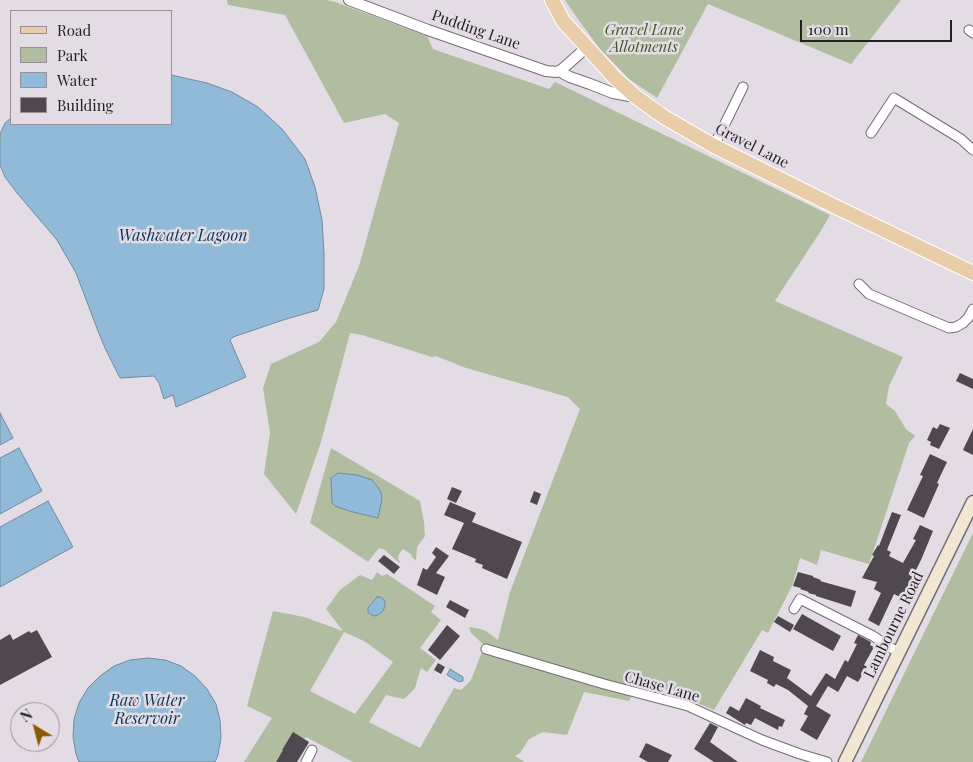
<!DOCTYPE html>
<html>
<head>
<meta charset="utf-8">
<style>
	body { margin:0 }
	#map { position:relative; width:973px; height:762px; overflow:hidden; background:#e4dce4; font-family:"Playfair Display",serif }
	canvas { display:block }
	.legend { position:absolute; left:10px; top:10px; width:162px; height:115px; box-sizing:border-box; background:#e4dce4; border:1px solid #979197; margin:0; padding:6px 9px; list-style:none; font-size:15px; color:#242124 }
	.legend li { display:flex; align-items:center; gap:10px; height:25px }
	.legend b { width:25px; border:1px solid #979197 }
	.north { position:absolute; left:10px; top:702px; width:50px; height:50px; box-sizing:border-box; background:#e4dce4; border:1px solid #979197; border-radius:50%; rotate:323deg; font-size:14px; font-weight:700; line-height:20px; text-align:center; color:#242124 }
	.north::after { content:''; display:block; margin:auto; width:18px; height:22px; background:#8a5901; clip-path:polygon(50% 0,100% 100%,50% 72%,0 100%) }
	.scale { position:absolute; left:800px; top:20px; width:152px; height:22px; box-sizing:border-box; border:2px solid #242124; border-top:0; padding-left:6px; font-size:15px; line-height:18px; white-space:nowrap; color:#242124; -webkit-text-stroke:4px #e4dce4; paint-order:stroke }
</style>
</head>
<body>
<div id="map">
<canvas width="973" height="762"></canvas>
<ul class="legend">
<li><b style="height:6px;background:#e9cda9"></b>Road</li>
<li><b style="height:14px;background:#b0bda0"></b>Park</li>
<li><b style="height:14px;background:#90bad7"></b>Water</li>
<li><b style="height:14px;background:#50484f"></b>Building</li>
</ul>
<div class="north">N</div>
<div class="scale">100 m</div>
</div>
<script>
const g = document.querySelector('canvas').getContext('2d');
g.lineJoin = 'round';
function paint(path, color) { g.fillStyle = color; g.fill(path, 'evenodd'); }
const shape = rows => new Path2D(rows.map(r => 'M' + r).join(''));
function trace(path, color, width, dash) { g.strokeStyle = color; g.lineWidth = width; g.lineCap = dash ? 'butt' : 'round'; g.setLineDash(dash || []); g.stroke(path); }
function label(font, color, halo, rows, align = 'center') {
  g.font = font + ' "Playfair Display",serif'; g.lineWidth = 5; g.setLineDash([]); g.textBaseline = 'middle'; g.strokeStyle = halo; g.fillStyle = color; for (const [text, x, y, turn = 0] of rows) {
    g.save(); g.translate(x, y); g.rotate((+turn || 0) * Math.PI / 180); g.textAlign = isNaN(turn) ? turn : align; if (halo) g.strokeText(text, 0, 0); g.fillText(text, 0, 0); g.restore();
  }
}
const green = shape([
	[227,0,327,0,335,2,427,36,433,49,549,89,555,82,830,215,822,229,775,301,903,357,889,386,886,404,895,411,906,429,915,436,909,443,869,564,821,550,817,565,800,558,793,584,768,633,762,630,714,710,641,679,636,689,485,646,471,633,469,627,480,629,486,631,498,640,510,592,580,409,568,397,466,368,436,356,432,357,362,335,350,333,321,442,296,514,264,474,270,433,263,388,271,364,319,342,336,322,359,266,399,123,385,114,344,123,285,15,228,5],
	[565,0,901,0,851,64,708,4,657,98,629,79,600,49,580,22],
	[331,448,420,501,424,522,425,536,417,547,416,561,412,557,411,554,403,549,399,554,398,559,400,561,399,563,385,550,379,548,368,562,310,523],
	[973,533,973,762,861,762,923,635],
	[377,572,382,576,387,574,435,606,431,612,441,620,420,648,436,660,427,672,421,668,415,688,404,699,386,695,369,722,420,748,454,688,461,690,471,680,482,652,632,695,629,701,584,692,567,735,543,732,529,739,520,753,515,756,525,762,353,762,306,737,304,739,287,742,282,750,283,751,276,762,244,762,272,718,247,706,273,611,304,617,343,631,326,609,340,590,360,575,372,580],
	[344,632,364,641,393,662,355,714,310,691]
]);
const water = shape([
	[171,75,207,83,232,92,258,107,282,129,305,159,315,187,322,220,324,253,324,289,318,310,283,320,233,337,230,340,246,377,176,407,173,395,164,399,159,383,154,376,120,378,105,348,98,331,76,273,57,240,17,193,5,177,0,165,0,134,5,123,11,118,11,124,171,124,171,75],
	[0,413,13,438,0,445,0,413],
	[19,448,42,491,0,514,0,458,19,448],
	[338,473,357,475,372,480,377,486,381,492,382,499,378,518,349,511,335,506,332,503,331,478,338,473],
	[48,501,73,547,0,587,0,527,48,501],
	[377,597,380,597,383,599,385,602,385,606,383,611,378,615,374,616,370,614,368,612,368,608,377,597],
	[148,658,165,660,181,666,195,676,207,689,216,704,220,720,221,738,218,755,215,762,79,762,76,754,73,737,74,719,79,703,88,688,100,676,114,666,130,660,148,658],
	[450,669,463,677,463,681,459,682,447,675,450,669]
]);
const building = shape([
	[960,373,973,379,973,389,956,381],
	[940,424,950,428,939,449,930,445,931,442,927,440,933,427,937,429],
	[973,429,973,455,963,450],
	[930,454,947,462,937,483,939,484,924,518,907,510,923,476,920,475],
	[452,487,462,491,456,503,447,499],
	[534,491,541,494,537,505,530,502],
	[450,502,476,513,472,522,522,542,507,579,482,568,483,565,475,562,476,559,452,549,464,523,444,515],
	[892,512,901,515,887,550,891,552,889,556,903,563,916,540,913,539,920,525,933,531,921,560,902,598,894,594,879,626,868,620,881,593,874,589,877,582,862,578,874,556,872,555,878,545,879,546],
	[436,547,449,556,436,573,445,577,437,595,417,585,423,568,427,570,436,557,432,553],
	[384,555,400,567,394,574,378,561],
	[798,572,813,576,813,577,821,580,820,581,856,591,851,607,816,596,816,595,808,593,809,592,800,589,801,588,793,586],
	[450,600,469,610,465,618,446,607],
	[802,614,841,636,833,651,793,629],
	[778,616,794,625,790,632,774,622],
	[447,625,460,636,440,660,428,650],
	[37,630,52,657,0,685,0,640,10,634,13,640,29,631,31,633],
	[858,635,871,642,870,645,874,647,864,665,867,667,858,682,847,676,838,692,828,686,816,706,831,715,817,740,800,730,808,716,804,714,808,706,788,690,776,684,774,687,767,683,768,680,750,671,760,650,774,657,773,661,791,670,787,678,811,696,826,673,835,679,845,660,848,662,857,644,854,643],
	[438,663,445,667,441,674,434,670],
	[746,698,761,706,760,708,785,720,782,727,779,726,778,730,755,718,751,725,746,723,745,725,726,713,730,706,739,711],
	[710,723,718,727,710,742,738,762,714,762,694,749],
	[293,732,309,742,308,744,297,762,276,762,283,750,282,750],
	[646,743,672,755,668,762,648,762,639,757]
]);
const minor = shape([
	[969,30,973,33],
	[871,133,894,98,961,139,973,150],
	[714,146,743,87],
	[859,284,869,294,949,328,956,327,963,323,968,318,973,309],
	[794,609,800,599,873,636,899,653],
	[486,649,604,684,688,706,762,740,800,754,827,762],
	[306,762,312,750]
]);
const tertiary = shape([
	[349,0,428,30,546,71,557,72,561,70,568,64,587,47],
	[561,70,564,74,570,77,590,84,613,93,635,97]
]);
const secondary = shape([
	[845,762,973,502]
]);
const primary = shape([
	[552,0,563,21,616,79,636,97,664,117,714,146,832,205,973,273]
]);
const streetNames = [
	["Pudding Lane",476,30,19],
	["Gravel Lane",752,146,27],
	["Lambourne Road",894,625,-64],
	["Chase Lane",662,687,16]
];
const parkNames = [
	["Gravel Lane",644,30],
	["Allotments",644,47]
];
const waterNames = [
	["Washwater Lagoon",183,236],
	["Raw Water",147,701],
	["Reservoir",147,719]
];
paint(green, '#b0bda0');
paint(water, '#90bad7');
trace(water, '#708ca1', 1);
paint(building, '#50484f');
trace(minor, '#736c73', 11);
trace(tertiary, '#736c73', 12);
trace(secondary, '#736c73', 15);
trace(primary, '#fff', 16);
trace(minor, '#fff', 9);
trace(tertiary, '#fff', 10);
trace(secondary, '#f4e6d4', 12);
trace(primary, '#e9cda9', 14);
label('15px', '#242124', '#e4dce4', streetNames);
label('italic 15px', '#41581b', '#e4dce4', parkNames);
label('italic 16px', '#003754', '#e4dce4', waterNames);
</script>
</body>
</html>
